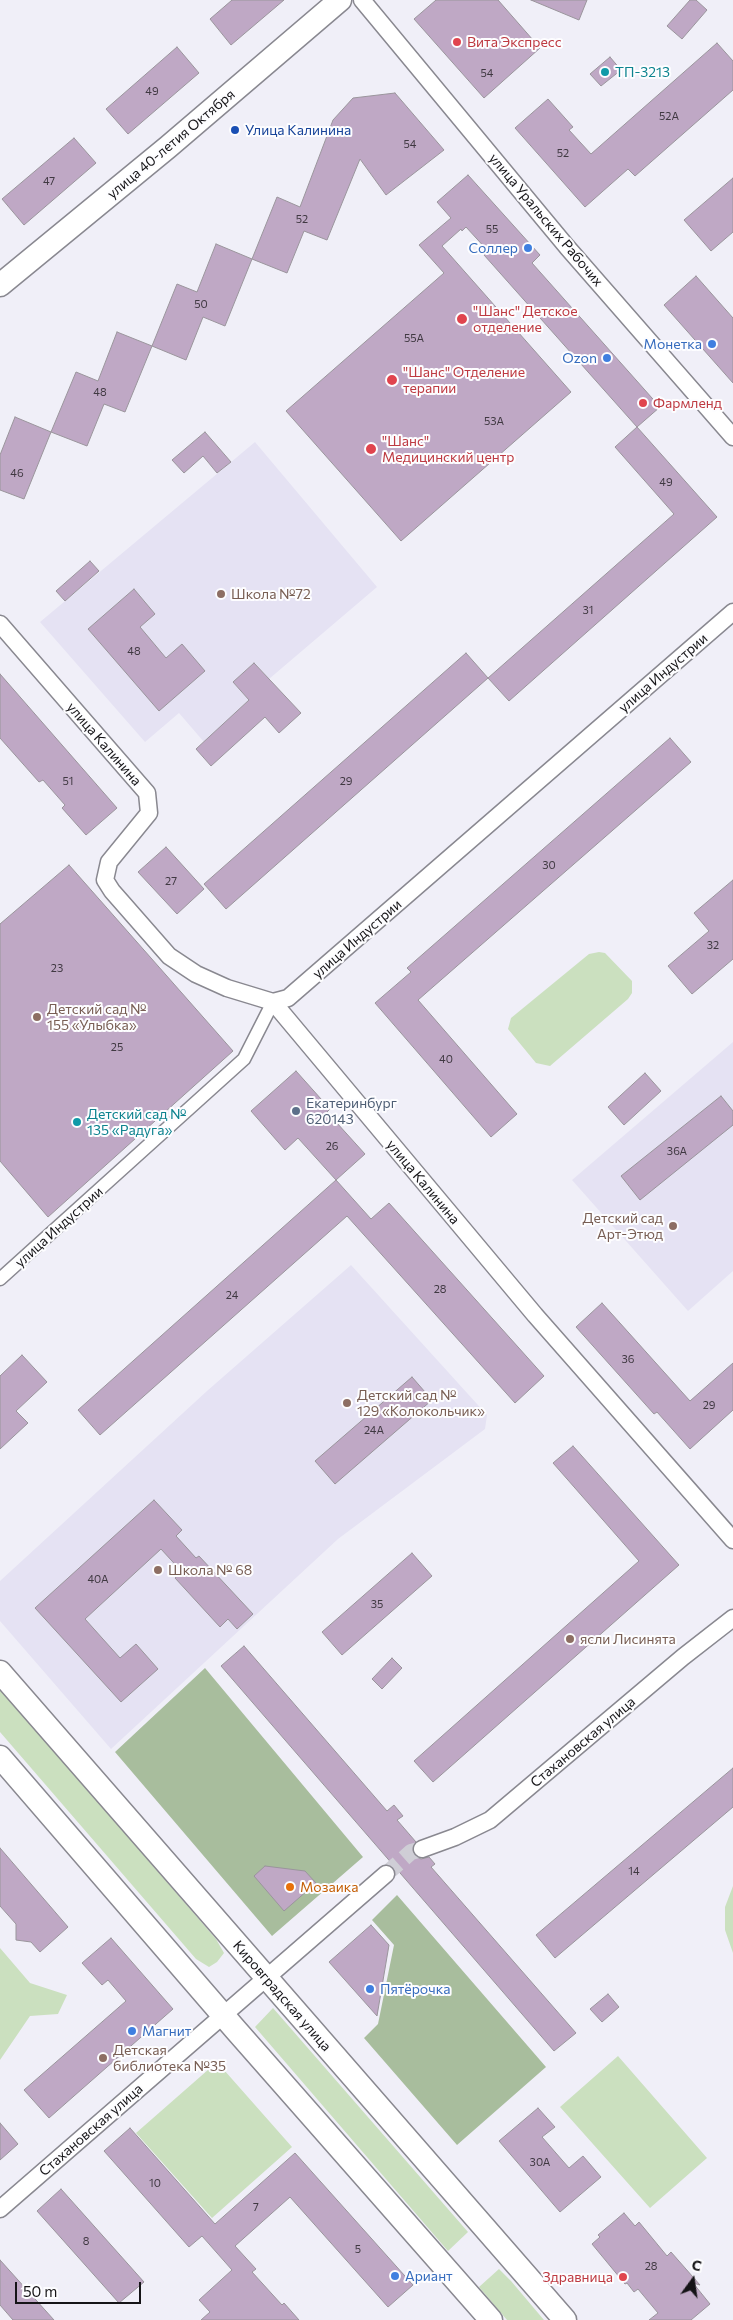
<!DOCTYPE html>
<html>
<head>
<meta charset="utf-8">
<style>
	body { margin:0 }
	#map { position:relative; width:733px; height:2320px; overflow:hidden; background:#f0eff8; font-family:Commissioner,sans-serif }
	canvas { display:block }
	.north { position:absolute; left:668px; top:2255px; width:50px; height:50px; -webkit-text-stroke:4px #fdfdff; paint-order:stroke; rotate:14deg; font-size:14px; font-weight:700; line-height:20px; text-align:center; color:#151417 }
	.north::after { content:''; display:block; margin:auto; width:18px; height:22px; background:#151417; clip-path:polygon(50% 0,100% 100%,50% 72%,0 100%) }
	.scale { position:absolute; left:15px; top:2282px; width:126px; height:22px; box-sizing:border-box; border:2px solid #151417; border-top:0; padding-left:6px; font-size:15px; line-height:18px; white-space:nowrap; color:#151417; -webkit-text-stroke:4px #fdfdff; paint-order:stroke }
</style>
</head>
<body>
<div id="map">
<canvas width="733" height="2320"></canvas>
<div class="north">С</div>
<div class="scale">50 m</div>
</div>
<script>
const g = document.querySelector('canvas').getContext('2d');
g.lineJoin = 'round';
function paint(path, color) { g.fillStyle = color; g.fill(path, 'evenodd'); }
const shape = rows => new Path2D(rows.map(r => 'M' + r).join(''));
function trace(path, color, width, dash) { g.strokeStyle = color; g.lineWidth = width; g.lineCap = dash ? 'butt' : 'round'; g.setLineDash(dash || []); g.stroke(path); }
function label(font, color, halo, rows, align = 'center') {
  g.font = font + ' Commissioner,sans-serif'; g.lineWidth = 4; g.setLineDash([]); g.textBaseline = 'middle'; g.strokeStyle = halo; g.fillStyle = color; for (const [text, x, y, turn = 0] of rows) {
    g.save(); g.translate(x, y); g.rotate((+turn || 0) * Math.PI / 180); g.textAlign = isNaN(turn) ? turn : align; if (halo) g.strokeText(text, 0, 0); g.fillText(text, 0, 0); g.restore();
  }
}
const built = shape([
	[255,442,377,587,269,679,254,663,233,682,249,700,204,742,179,713,145,742,40,622],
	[733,1042,733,1271,688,1311,572,1180],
	[351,1265,487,1415,485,1429,338,1539,111,1749,0,1621,0,1581,207,1391]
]);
const green = shape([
	[599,952,605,953,632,981,632,993,628,999,550,1066,536,1063,508,1029,511,1018,589,954],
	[0,1688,216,1939,224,1953,217,1962,209,1967,196,1959,0,1732],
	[733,1886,733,1953,725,1930,725,1907],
	[0,1948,30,1983,67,1995,58,2014,30,2016,0,2060],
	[273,2008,468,2232,448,2251,255,2027],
	[618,2056,707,2158,650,2208,560,2107],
	[217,2062,292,2147,212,2218,136,2133],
	[499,2269,511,2281,544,2320,507,2320,479,2287]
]);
const forest = shape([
	[205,1668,363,1857,272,1936,115,1752],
	[397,1895,546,2067,457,2145,364,2038,378,2024,394,1945,372,1920]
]);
const building = shape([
	[232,0,284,0,231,45,210,19,232,0],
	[436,0,498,0,540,48,484,98,414,19,436,0],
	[531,0,587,0,579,20,531,0],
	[690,0,696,0,707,10,682,39,667,26,690,0],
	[717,43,733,61,733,90,635,176,628,169,585,207,515,128,548,99,573,127,569,130,591,154,717,43],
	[177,47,199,73,128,134,106,109,177,47],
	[610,57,621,70,601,86,590,74,610,57],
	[395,93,444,150,386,195,360,159,327,240,304,231,287,273,252,259,277,197,300,207,333,120,353,98,395,93],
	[74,138,96,163,24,225,2,199,74,138],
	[468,175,540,255,532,263,660,407,637,427,484,255,488,251,466,227,462,231,461,229,442,246,571,392,401,541,286,411,444,273,419,245,451,218,437,202,468,175],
	[733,178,733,232,711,251,684,220,733,178],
	[216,244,252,259,225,326,203,317,186,360,152,346,177,284,197,292,216,244],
	[696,276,733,318,733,383,664,305,696,276],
	[117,332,152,346,125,412,104,404,87,446,51,432,76,372,98,381,117,332],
	[15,417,51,432,24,499,0,490,0,455,15,417],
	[637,427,717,517,509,701,488,678,674,514,615,447,637,427],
	[205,432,231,462,217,473,203,456,184,473,172,460,205,432],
	[90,561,99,571,65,601,56,591,90,561],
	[134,589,155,614,140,627,166,658,182,644,205,671,159,711,88,629,134,589],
	[466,653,488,678,226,909,204,884,466,653],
	[254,663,301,713,279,733,265,717,211,766,196,749,249,700,233,682,254,663],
	[0,674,117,808,86,835,62,808,65,805,43,780,39,782,0,738,0,674],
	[670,738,691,762,418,1000,517,1114,491,1137,375,1003,411,972,407,968,670,738],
	[166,847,204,889,177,914,138,872,166,847],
	[69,865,233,1051,48,1217,0,1161,0,924,69,865],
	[733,880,733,959,692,994,668,966,709,931,694,913,733,880],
	[296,1071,330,1109,327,1112,365,1154,336,1180,298,1138,285,1150,251,1111,296,1071],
	[645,1073,661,1091,624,1125,608,1107,645,1073],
	[721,1096,733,1111,733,1125,640,1200,621,1176,721,1096],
	[336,1180,371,1219,389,1203,544,1376,515,1403,347,1216,100,1435,78,1410,336,1180],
	[602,1303,690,1401,733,1363,733,1410,690,1449,657,1412,654,1414,576,1327,602,1303],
	[22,1355,47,1382,16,1411,28,1423,0,1449,0,1376,22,1355],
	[412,1377,432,1400,335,1484,315,1461,412,1377],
	[573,1446,679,1565,433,1782,414,1761,639,1561,553,1463,573,1446],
	[154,1500,182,1530,176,1536,196,1558,199,1556,253,1614,237,1629,228,1619,220,1627,175,1578,182,1572,161,1549,85,1619,120,1658,136,1644,158,1669,121,1702,35,1608,154,1500],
	[412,1553,432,1576,342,1655,322,1632,412,1553],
	[244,1646,387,1811,394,1805,403,1816,397,1820,416,1842,412,1848,415,1856,421,1859,429,1857,435,1864,431,1867,576,2033,554,2051,221,1666,244,1646],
	[392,1658,402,1668,382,1689,372,1679,392,1658],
	[733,1768,733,1807,555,1958,536,1935,733,1768],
	[0,1848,68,1927,40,1952,31,1942,16,1940,16,1924,0,1906,0,1848],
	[265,1866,305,1871,316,1883,284,1911,254,1876,265,1866],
	[371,1925,389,1945,377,2016,329,1962,371,1925],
	[111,1938,173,2009,49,2118,24,2090,126,2001,108,1980,102,1985,82,1963,111,1938],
	[608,1994,619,2007,602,2022,590,2009,608,1994],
	[538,2108,555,2127,542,2137,569,2168,583,2156,601,2177,560,2212,499,2141,538,2108],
	[0,2123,18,2144,0,2160,0,2123],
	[130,2128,215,2224,295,2153,413,2285,388,2307,290,2197,235,2246,256,2269,252,2272,282,2305,284,2303,299,2320,201,2320,210,2312,199,2300,232,2270,202,2236,189,2247,104,2151,130,2128],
	[61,2189,144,2282,119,2303,37,2211,61,2189],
	[624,2213,635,2226,639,2222,667,2256,671,2252,700,2285,693,2283,710,2304,691,2320,649,2320,658,2313,638,2289,634,2292,627,2283,625,2284,592,2244,600,2237,598,2235,624,2213],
	[0,2260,54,2320,13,2320,0,2305,0,2260]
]);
const minorTunnel = shape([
	[386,1874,411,1852,422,1849]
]);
const pedestrian = shape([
	[0,1279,244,1059,273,1002]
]);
const minor = shape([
	[362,0,567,247,733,437],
	[0,624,147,793,149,813,109,862,105,880,112,891,169,956,196,974,227,988,273,1002,535,1315,733,1540],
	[273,1002,288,998,733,612],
	[422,1849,455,1837,490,1820,683,1657,733,1618],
	[0,2209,386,1874]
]);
const secondary = shape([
	[0,285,168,147,340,0],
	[0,1672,565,2320],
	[0,1757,235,2029,491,2320]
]);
const markers = [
	[457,42,5,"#e0444e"],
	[605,72,5,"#0f9aa8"],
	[235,130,5,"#1a4fb4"],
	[528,248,5,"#3f7fe0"],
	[462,319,6,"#e0444e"],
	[712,344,5,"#3f7fe0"],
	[607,358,5,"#3f7fe0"],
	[392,380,6,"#e0444e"],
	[643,403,5,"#e0444e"],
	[371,449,6,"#e0444e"],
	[221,594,5,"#8d6e63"],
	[37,1017,5,"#8d6e63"],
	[296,1111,5,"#5c6f8a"],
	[77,1122,5,"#0f9aa8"],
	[673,1226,5,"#8d6e63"],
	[347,1403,5,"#8d6e63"],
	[158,1570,5,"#8d6e63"],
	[570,1639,5,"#8d6e63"],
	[290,1887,5,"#e8710a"],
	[370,1989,5,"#3f7fe0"],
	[132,2031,5,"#3f7fe0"],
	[103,2058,5,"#8d6e63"],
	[395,2276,5,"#3f7fe0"],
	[623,2277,5,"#e0444e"]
];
const numberNames = [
	["54",487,73],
	["49",152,91],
	["52А",669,116],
	["54",410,144],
	["52",563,153],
	["47",49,181],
	["52",302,219],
	["55",492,229],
	["50",201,304],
	["55А",414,338],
	["48",100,392],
	["53А",494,421],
	["46",17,473],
	["49",666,482],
	["31",588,610],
	["48",134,651],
	["51",68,781],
	["29",346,781],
	["30",549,865],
	["27",171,881],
	["32",713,945],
	["23",57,968],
	["25",117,1047],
	["40",446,1059],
	["26",332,1146],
	["36А",677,1151],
	["28",440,1289],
	["24",232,1295],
	["36",628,1359],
	["29",709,1405],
	["24А",374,1430],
	["40А",98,1579],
	["35",377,1604],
	["14",634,1871],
	["30А",540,2162],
	["10",155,2183],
	["7",256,2207],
	["8",86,2241],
	["5",358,2249],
	["28",651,2266]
];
const healthNames = [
	["Вита Экспресс",467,42],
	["\"Шанс\" Детское",473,311],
	["отделение",473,327],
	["\"Шанс\" Отделение",403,372],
	["терапии",403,388],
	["Фармленд",653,403],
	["\"Шанс\"",382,441],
	["Медицинский центр",382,457],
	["Здравница",613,2277,"right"]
];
const cultureNames = [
	["ТП-3213",615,72],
	["Детский сад №",87,1114],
	["135 «Радуга»",87,1130]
];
const transitNames = [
	["Улица Калинина",245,130]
];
const streetNames = [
	["улица 40-летия Октября",171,144,-40],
	["улица Уральских Рабочих",546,220,50],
	["улица Индустрии",663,673,-41],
	["улица Калинина",104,744,49],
	["улица Индустрии",357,939,-41],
	["улица Калинина",423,1182,50],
	["улица Индустрии",59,1227,-42],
	["Стахановская улица",583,1742,-40],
	["Кировградская улица",282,1996,49],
	["Стахановская улица",91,2130,-41]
];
const shopNames = [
	["Соллер",518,248],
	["Монетка",702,344],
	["Ozon",597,358],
	["Пятёрочка",380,1989,"left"],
	["Магнит",142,2031,"left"],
	["Ариант",405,2276,"left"]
];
const educationNames = [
	["Школа №72",231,594],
	["Детский сад №",47,1009],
	["155 «Улыбка»",47,1025],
	["Детский сад",663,1218,"right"],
	["Арт-Этюд",663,1234,"right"],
	["Детский сад №",357,1395],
	["129 «Колокольчик»",357,1411],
	["Школа № 68",168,1570],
	["ясли Лисинята",580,1639],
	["Детская",113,2050],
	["библиотека №35",113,2066]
];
const serviceNames = [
	["Екатеринбург",306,1103],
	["620143",306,1119]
];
const foodNames = [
	["Мозаика",300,1887]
];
paint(built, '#e5e2f3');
paint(green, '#cbe0bf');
paint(forest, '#a8bd9d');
paint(building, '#bfa8c5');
trace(building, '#9a959c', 1);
trace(minorTunnel, '#cfced6', 16, [16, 8]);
trace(pedestrian, '#898890', 15);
trace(minor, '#898890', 19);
trace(secondary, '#898890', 25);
trace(pedestrian, '#fff', 12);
trace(minor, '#fff', 16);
trace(secondary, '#fff', 22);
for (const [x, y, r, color] of markers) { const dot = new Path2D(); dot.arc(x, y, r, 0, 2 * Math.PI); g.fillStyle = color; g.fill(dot); trace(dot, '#fdfdff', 2); }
label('11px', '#403942', null, numberNames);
label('14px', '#be3a42', '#fdfdff', healthNames, 'left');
label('14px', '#0d838f', '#fdfdff', cultureNames, 'left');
label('14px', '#164399', '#fdfdff', transitNames, 'left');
label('14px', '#151417', '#fdfdff', streetNames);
label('14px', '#366cbe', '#fdfdff', shopNames, 'right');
label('14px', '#785e54', '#fdfdff', educationNames, 'left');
label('14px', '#4e5e75', '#fdfdff', serviceNames, 'left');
label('14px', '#c56008', '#fdfdff', foodNames, 'left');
</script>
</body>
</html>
